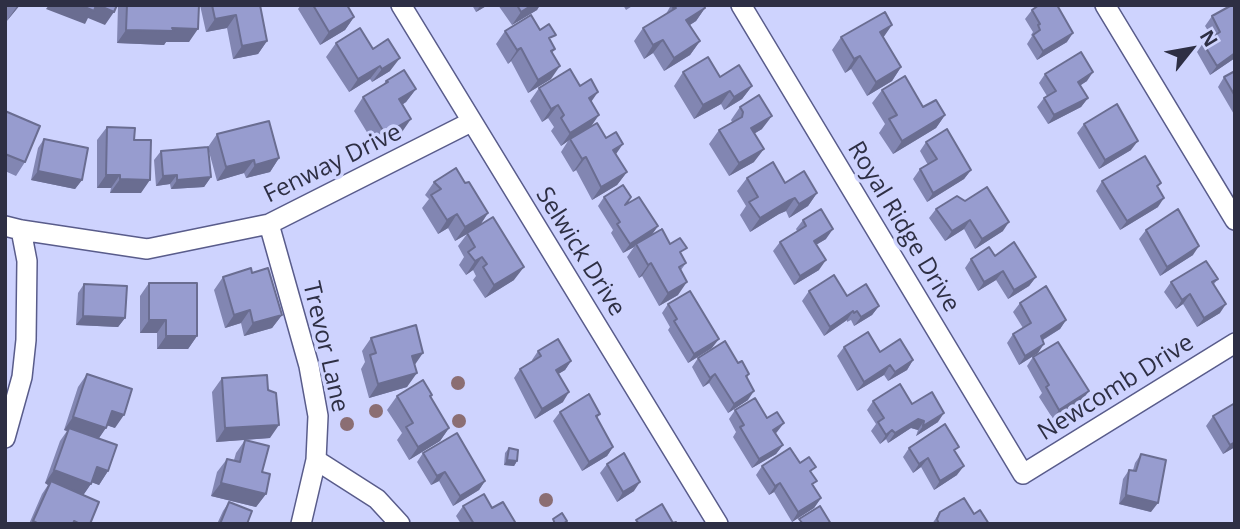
<!DOCTYPE html>
<html>
<head>
<meta charset="utf-8">
<style>
	body { margin:0 }
	#map { position:relative; width:1240px; height:529px; overflow:hidden; background:#ced3fe; font-family:"Open Sans",sans-serif }
	canvas { display:block }
	.frame { position:absolute; inset:0; border:7px solid #2e2f44; pointer-events:none }
	.north { position:absolute; left:1156px; top:14px; width:70px; height:70px; -webkit-text-stroke:5px #ced3fe; paint-order:stroke; rotate:59deg; font-size:19px; font-weight:700; line-height:28px; text-align:center; color:#2e2f44 }
	.north::after { content:''; display:block; margin:auto; width:24px; height:32px; background:#2e2f44; clip-path:polygon(50% 0,100% 100%,50% 72%,0 100%) }
</style>
</head>
<body>
<div id="map">
<canvas width="1240" height="529"></canvas>
<div class="frame"></div>
<div class="north">N</div>
</div>
<script>
const g = document.querySelector('canvas').getContext('2d');
g.lineJoin = 'round';
const shape = rows => new Path2D(rows.map(r => 'M' + r).join(''));
function trace(path, color, width, dash) { g.strokeStyle = color; g.lineWidth = width; g.lineCap = dash ? 'butt' : 'round'; g.setLineDash(dash || []); g.stroke(path); }
function paint(path, color) { g.fillStyle = color; g.fill(path, 'evenodd'); }
function label(font, color, halo, rows, align = 'center') {
  g.font = font + ' "Open Sans",sans-serif'; g.lineWidth = 7; g.setLineDash([]); g.textBaseline = 'middle'; g.strokeStyle = halo; g.fillStyle = color; for (const [text, x, y, turn = 0] of rows) {
    g.save(); g.translate(x, y); g.rotate((+turn || 0) * Math.PI / 180); g.textAlign = isNaN(turn) ? turn : align; if (halo) g.strokeText(text, 0, 0); g.fillText(text, 0, 0); g.restore();
  }
}
const minor = shape([
	[401,5,718,524],
	[741,5,1023,474,1235,343],
	[1105,5,1235,220],
	[269,224,309,366,318,416,316,460,301,524],
	[5,226,21,230,147,249,269,224,471,122],
	[5,438,22,377,26,340,27,261,21,230],
	[316,460,377,499,400,524]
]);
const trees = [
	[458,383],
	[376,411],
	[459,421],
	[347,424],
	[546,500]
];
const wall = shape([
	[5,5,20,5,6,22,5,22],
	[118,5,199,5,189,42,166,42,164,45,117,43],
	[200,5,260,5,267,41,258,54,233,59,227,28,206,32],
	[301,5,347,5,354,17,345,30,320,45,298,9],
	[472,5,488,5,476,12],
	[498,5,540,5,537,10,512,25],
	[623,5,634,5,626,10],
	[671,5,704,5,705,8,696,21,690,25,700,41,690,55,664,71,653,53,644,59,634,41,643,28,666,14],
	[1235,5,1235,58,1210,75,1197,52,1203,43,1212,37,1205,26,1212,16],
	[1032,10,1067,42,1037,60,1027,44,1032,36,1031,35,1033,32,1025,19],
	[540,30,551,41,555,49,552,53,551,79,528,93,511,61,508,64,496,44,505,31],
	[841,37,884,38,901,67,892,81,867,96,851,69,845,73,832,50],
	[336,43,373,49,390,71,372,82,370,79,349,92,326,57],
	[1235,71,1235,116,1218,87,1224,77],
	[683,72,720,77,752,86,742,99,724,110,721,104,694,119,674,86],
	[1045,74,1087,81,1080,85,1088,98,1081,107,1048,124,1037,107,1044,98,1047,96,1039,83],
	[386,81,416,89,406,102,402,105,402,132,376,147,354,111,363,97,382,86],
	[580,86,591,102,591,126,616,154,627,172,617,185,592,200,576,170,573,172,561,152,568,141,561,146,551,131,554,127,548,118,542,122,530,101,539,88],
	[882,90,923,107,945,115,936,128,893,154,879,133,885,124,872,103],
	[740,107,762,129,755,133,754,162,729,176,709,144,719,130,732,122,731,120],
	[5,111,25,162,16,176,5,171],
	[1084,124,1131,150,1099,169,1077,133],
	[107,127,134,140,141,193,110,193,111,188,97,188,97,140],
	[217,134,279,158,270,172,246,178,244,173,217,181,208,148,211,177,204,187,171,189,170,184,156,186,154,160,161,151,208,147],
	[44,139,82,180,75,189,31,180,38,148],
	[926,142,971,170,964,179,927,202,913,179,920,169,928,165,920,151],
	[747,178,785,183,817,193,808,206,789,218,786,211,779,214,750,232,740,215,746,206,737,191],
	[1102,181,1158,187,1158,207,1120,230,1096,191],
	[434,182,465,183,488,213,479,226,514,280,485,298,473,280,476,276,473,270,466,275,459,265,464,257,458,246,467,234,455,241,448,228,438,234,422,208,429,199,425,195],
	[604,197,625,205,658,226,652,234,670,244,682,255,686,263,681,270,678,295,659,306,642,276,639,278,627,257,634,247,623,253,611,233,613,230,598,206],
	[936,209,1003,231,975,249,964,229,945,241,929,218],
	[803,220,826,239,816,245,819,270,794,285,773,251,780,242,797,231,796,229],
	[1146,230,1193,255,1160,276,1139,239],
	[995,256,1036,277,1029,286,1008,299,996,280,978,291,965,268,971,259],
	[252,273,282,315,272,328,244,336,241,323,225,328,214,290,223,277],
	[1218,279,1214,284,1220,313,1197,327,1183,304,1176,309,1164,292,1171,282],
	[149,283,197,336,188,349,157,349,157,333,140,333,140,296],
	[84,284,125,318,118,327,76,325,78,293],
	[809,291,847,296,879,306,872,315,854,326,851,320,847,322,847,320,824,336,802,301],
	[1020,303,1066,320,1060,329,1043,340,1038,353,1019,365,1007,343,1013,334,1023,328,1013,312],
	[668,304,712,348,688,363,668,330,670,327,662,313],
	[371,338,414,365,407,387,369,398,361,369,365,362,362,351],
	[844,347,880,352,913,360,907,370,888,381,884,375,857,391,837,356],
	[538,351,571,361,565,370,558,374,563,402,535,419,514,378,520,369,533,361,532,360],
	[1033,357,1089,391,1082,400,1053,419,1039,397,1042,393,1027,366],
	[698,358,738,363,749,374,747,378,748,400,728,413,709,383,703,387,692,367],
	[87,374,115,428,107,425,99,438,108,471,99,485,92,482,83,495,90,524,29,524,42,494,48,485,45,483,60,441,67,431,64,430,78,387],
	[222,378,270,438,216,442,212,392],
	[397,396,430,397,449,428,440,441,409,460,397,440,402,433,387,410],
	[873,401,912,404,938,422,916,436,918,430,911,428,888,443,886,439,880,444,871,431,876,424,867,410],
	[1235,403,1235,447,1223,454,1206,426,1213,416],
	[735,410,767,418,777,432,776,433,783,445,776,454,752,468,733,437,736,432,729,419],
	[560,412,600,414,597,418,613,447,607,456,582,471,553,421],
	[245,440,266,494,256,507,211,496,217,472,227,459,234,460,236,453],
	[509,448,517,461,514,466,504,465,505,453],
	[909,448,955,452,957,475,934,490,921,467,913,473,903,457],
	[423,453,485,481,479,490,453,506,439,481,431,485,417,462],
	[1141,454,1151,512,1119,504,1123,479,1129,470,1133,470,1135,463],
	[800,463,812,474,813,486,821,498,814,508,792,522,774,492,769,495,756,475,762,466],
	[607,464,634,491,617,502,600,473],
	[229,502,247,524,217,524,223,511],
	[463,506,492,508,515,522,514,524,461,524,456,516],
	[940,512,974,514,989,524,932,524]
]);
const shadedWall = shape([
	[18,5,20,5,6,22],
	[49,5,98,5,114,12,105,25,88,18,85,24,46,9],
	[481,5,488,5,476,12],
	[532,5,540,5,537,10,512,25,521,12],
	[705,8,696,21,677,33,686,20],
	[236,15,227,28,206,32,215,19],
	[354,17,345,30,320,45,329,32],
	[892,25,883,38,880,32],
	[172,28,198,29,189,42,166,42,164,45,117,43,126,30],
	[1073,33,1067,42,1037,60,1043,51],
	[663,40,653,53,644,59,653,45],
	[267,41,258,54,233,59,242,46],
	[700,41,690,55,664,71,674,58],
	[521,48,511,61,508,64,517,50],
	[1235,53,1235,58,1210,75,1217,66],
	[860,56,851,69,845,73,854,59],
	[400,58,390,71,372,82,382,69],
	[380,66,370,79,349,92,358,79],
	[560,66,551,79,528,93,538,80],
	[901,67,892,81,867,96,876,82],
	[1093,72,1087,81,1072,91,1078,82],
	[752,86,742,99,724,110,734,97],
	[416,89,406,102,390,112,399,99],
	[730,91,721,104,694,119,703,105],
	[598,92,589,105,589,98],
	[1088,98,1081,107,1048,124,1054,115],
	[558,105,548,118,542,122,551,109],
	[599,115,590,128,570,139,568,141,561,146,570,133],
	[945,115,936,128,893,154,902,141],
	[772,116,762,129,742,141,751,128],
	[411,119,402,132,376,147,385,134],
	[1138,141,1131,150,1099,169,1105,160],
	[623,144,614,157,613,150],
	[764,149,754,162,729,176,739,163],
	[586,157,576,170,573,172,582,159],
	[279,158,270,172,246,178,255,165],
	[254,160,244,173,217,181,226,167],
	[971,170,964,179,927,202,933,193],
	[38,171,82,180,75,189,31,180],
	[627,172,617,185,592,200,601,187],
	[106,175,120,175,111,188,97,188],
	[177,175,170,184,156,186,163,176],
	[211,177,204,187,171,189,177,180],
	[120,179,150,180,141,193,110,193],
	[817,193,808,206,789,218,799,204],
	[795,198,786,211,779,214,750,232,760,218,788,201],
	[1164,198,1158,207,1120,230,1127,221],
	[488,213,479,227,455,241,465,227],
	[457,214,448,228,438,234,447,220],
	[970,220,964,229,945,241,952,231],
	[1009,222,1003,231,975,249,982,239],
	[658,226,651,236,636,244,634,247,623,253,630,244],
	[833,229,826,239,807,250,814,241],
	[1199,246,1193,255,1160,276,1167,267],
	[482,257,473,270,466,275,475,261],
	[826,260,819,270,794,285,800,276],
	[651,263,642,276,639,278,648,265],
	[524,267,514,280,485,298,494,285],
	[1003,271,996,280,978,291,984,282],
	[1036,277,1029,286,1008,299,1014,290],
	[687,282,678,295,659,306,668,293],
	[1190,294,1183,304,1176,309,1182,300],
	[1226,304,1220,313,1197,327,1204,318],
	[879,306,872,315,854,326,861,317],
	[250,310,241,323,225,328,234,315],
	[853,311,847,320,824,336,830,327],
	[282,315,272,328,244,336,253,323],
	[83,316,125,318,118,327,76,325],
	[149,320,166,320,157,333,140,333],
	[1066,320,1060,329,1034,345,1041,336],
	[166,336,197,336,188,349,157,349],
	[719,339,712,348,688,363,694,354],
	[1044,344,1038,353,1019,365,1025,356],
	[423,353,414,366,412,356],
	[913,360,907,370,888,381,895,372],
	[571,361,565,370,550,379,556,370],
	[890,365,884,375,857,391,864,382],
	[417,373,407,387,369,398,378,384],
	[715,374,709,383,703,387,710,378],
	[754,391,748,400,728,413,734,404],
	[1089,391,1082,400,1053,419,1059,410],
	[569,392,563,402,535,419,542,409],
	[112,411,124,415,115,428,103,424],
	[944,413,938,422,916,436,923,426],
	[73,417,106,428,97,441,69,428,67,431,64,430],
	[918,419,924,421,918,430,911,428,888,443,895,433],
	[784,423,777,432,767,439,773,430],
	[279,425,270,438,216,442,225,428],
	[449,428,440,441,409,460,418,447],
	[892,430,886,439,880,444,886,435],
	[1235,442,1235,447,1223,454,1230,445],
	[783,445,776,454,752,468,759,459],
	[613,447,607,456,582,471,589,462],
	[928,458,921,467,913,473,919,464],
	[507,460,517,461,514,466,504,465],
	[964,466,957,475,934,490,940,481],
	[97,467,108,471,99,485,88,481],
	[54,470,91,484,82,497,51,481,48,485,45,483],
	[445,472,439,481,431,485,437,476],
	[485,481,479,490,453,506,460,496],
	[640,482,634,491,617,502,623,492],
	[221,483,266,494,256,507,211,496],
	[780,483,774,492,769,495,775,486],
	[1126,495,1158,503,1151,512,1119,504],
	[821,498,814,508,792,522,798,512]
]);
const building = shape([
	[80,5,96,5,94,11,80,5],
	[98,5,117,5,114,12,98,5],
	[127,5,199,5,198,29,172,28,174,31,126,30,127,5],
	[212,5,260,5,267,41,242,46,236,15,215,19,212,5],
	[313,5,347,5,354,17,329,32,313,5],
	[517,5,532,5,521,12,517,5],
	[677,5,704,5,705,8,686,20,700,41,674,58,663,40,653,45,643,28,676,8,673,8,677,5],
	[1039,5,1057,5,1073,33,1043,51,1033,35,1040,30,1038,25,1040,24,1032,10,1039,5],
	[1232,5,1235,5,1235,53,1217,66,1203,43,1220,32,1212,16,1232,5],
	[885,12,892,25,880,32,901,67,876,82,860,56,854,59,841,37,885,12],
	[531,15,540,30,549,24,556,35,549,38,555,49,551,51,560,66,538,80,521,48,517,50,505,31,531,15],
	[360,28,373,49,388,39,400,58,382,69,380,66,358,79,336,43,360,28],
	[1081,52,1093,72,1078,82,1088,98,1054,115,1044,98,1056,91,1045,74,1081,52],
	[708,57,720,77,739,65,752,86,734,97,730,91,703,105,683,72,708,57],
	[570,69,580,86,591,79,598,92,589,98,599,115,570,133,561,118,564,115,558,105,551,109,539,88,570,69],
	[404,70,416,89,399,99,411,119,385,134,363,97,388,82,386,81,404,70],
	[1235,71,1235,96,1224,77,1235,71],
	[905,76,923,107,936,100,945,115,902,141,889,119,897,115,882,90,905,76],
	[759,95,772,116,751,128,764,149,739,163,719,130,742,117,743,112,740,107,759,95],
	[1117,104,1138,141,1105,160,1084,124,1117,104],
	[5,111,40,126,25,162,5,154,5,111],
	[269,121,279,158,255,165,254,160,226,167,217,134,269,121],
	[597,123,606,138,616,132,623,144,613,150,627,172,601,187,586,157,582,159,570,139,597,123],
	[107,127,135,128,134,140,151,140,150,180,120,179,120,175,106,175,107,127],
	[947,129,971,170,933,193,920,169,937,159,926,142,947,129],
	[44,139,88,148,82,180,38,171,44,139],
	[208,147,211,177,177,180,177,175,163,176,161,151,208,147],
	[1145,156,1161,183,1157,186,1164,198,1127,221,1102,181,1145,156],
	[773,162,785,183,804,171,817,193,799,204,795,198,788,201,760,218,749,202,758,197,747,178,773,162],
	[456,168,465,183,469,182,488,213,465,227,457,214,447,220,431,195,441,189,434,182,456,168],
	[623,185,631,197,625,205,639,197,658,226,630,244,617,224,620,222,604,197,623,185],
	[987,187,1009,222,982,239,970,220,952,231,936,209,957,196,965,201,987,187],
	[821,209,833,229,814,241,826,260,800,276,780,242,806,226,803,220,821,209],
	[1178,209,1199,246,1167,267,1146,230,1178,209],
	[493,217,524,267,494,285,483,267,487,264,482,257,475,261,468,252,475,247,467,233,493,217],
	[662,229,670,244,680,238,687,248,680,252,686,263,679,267,687,282,668,293,651,263,648,265,636,244,662,229],
	[1014,242,1036,277,1014,290,1003,271,984,282,971,259,989,247,995,256,1014,242],
	[1206,261,1218,279,1212,282,1226,304,1204,318,1190,294,1182,300,1171,282,1206,261],
	[251,268,252,273,268,268,282,315,253,323,250,310,234,315,223,277,251,268],
	[834,275,847,296,866,284,879,306,861,317,857,311,854,313,853,311,830,327,809,291,834,275],
	[149,283,197,283,197,336,166,336,166,320,149,320,149,283],
	[84,284,127,286,125,318,83,316,84,284],
	[1046,286,1066,320,1041,336,1044,344,1025,356,1013,334,1031,323,1020,303,1046,286],
	[690,291,719,339,694,354,674,321,677,319,668,304,690,291],
	[416,325,423,353,412,356,417,373,378,384,370,355,376,353,371,338,416,325],
	[868,332,880,352,900,339,913,360,895,372,890,365,864,382,844,347,868,332],
	[558,339,571,361,556,370,569,392,542,409,520,369,541,356,538,351,558,339],
	[725,341,738,363,742,361,749,374,746,376,754,391,734,404,715,374,710,378,698,358,725,341],
	[1058,342,1089,391,1059,410,1046,387,1049,385,1033,357,1058,342],
	[87,374,132,389,124,415,112,411,106,428,73,417,87,374],
	[267,375,268,390,276,393,279,425,225,428,222,378,267,375],
	[423,380,432,395,430,396,449,428,418,447,406,427,413,423,397,396,423,380],
	[900,384,912,404,932,392,944,413,923,426,924,421,918,419,895,433,892,430,886,435,878,422,884,418,873,401,900,384],
	[589,394,600,414,596,416,613,447,589,462,560,412,589,394],
	[755,398,767,418,777,412,784,423,773,430,783,445,759,459,740,427,744,425,735,410,755,398],
	[1235,403,1235,442,1230,445,1213,416,1235,403],
	[945,424,959,447,954,450,964,466,940,481,928,458,919,464,909,448,945,424],
	[69,428,117,445,108,471,97,467,91,484,54,470,69,428],
	[457,433,485,481,460,496,445,472,437,476,423,453,457,433],
	[245,440,269,446,262,472,270,474,266,494,221,483,227,459,240,462,245,440],
	[509,448,518,450,517,461,507,460,509,448],
	[790,448,800,463,809,457,816,467,810,471,817,481,812,484,821,498,798,512,780,483,775,486,762,466,790,448],
	[624,453,640,482,623,492,607,464,624,453],
	[1141,454,1166,460,1158,503,1126,495,1129,470,1136,471,1141,454],
	[51,481,99,502,90,524,80,524,74,521,73,524,39,524,33,521,51,481],
	[484,494,492,508,503,502,515,522,513,524,474,524,463,506,484,494],
	[964,498,974,514,980,510,989,524,939,524,937,519,940,512,964,498],
	[229,502,252,511,247,524,220,524,229,502],
	[662,504,673,523,676,522,677,524,639,524,636,520,662,504],
	[820,506,831,524,803,524,799,519,820,506],
	[562,513,567,521,563,524,555,524,553,519,562,513]
]);
const streetNames = [
	["Fenway Drive",333,164,-26],
	["Royal Ridge Drive",903,227,59],
	["Selwick Drive",580,252,58],
	["Trevor Lane",325,347,77],
	["Newcomb Drive",1116,388,-32]
];
trace(minor, '#595c8b', 22);
trace(minor, '#fff', 19);
g.fillStyle = '#8b6e73';
for (const [x, y] of trees) { g.beginPath(); g.arc(x, y, 7, 0, 2 * Math.PI); g.fill(); }
paint(wall, '#8286b2');
paint(shadedWall, '#6a6d91');
paint(building, '#979ccf');
trace(building, '#6a6d91', 2);
label('24px', '#2e2f44', '#ced3fe', streetNames);
</script>
</body>
</html>
